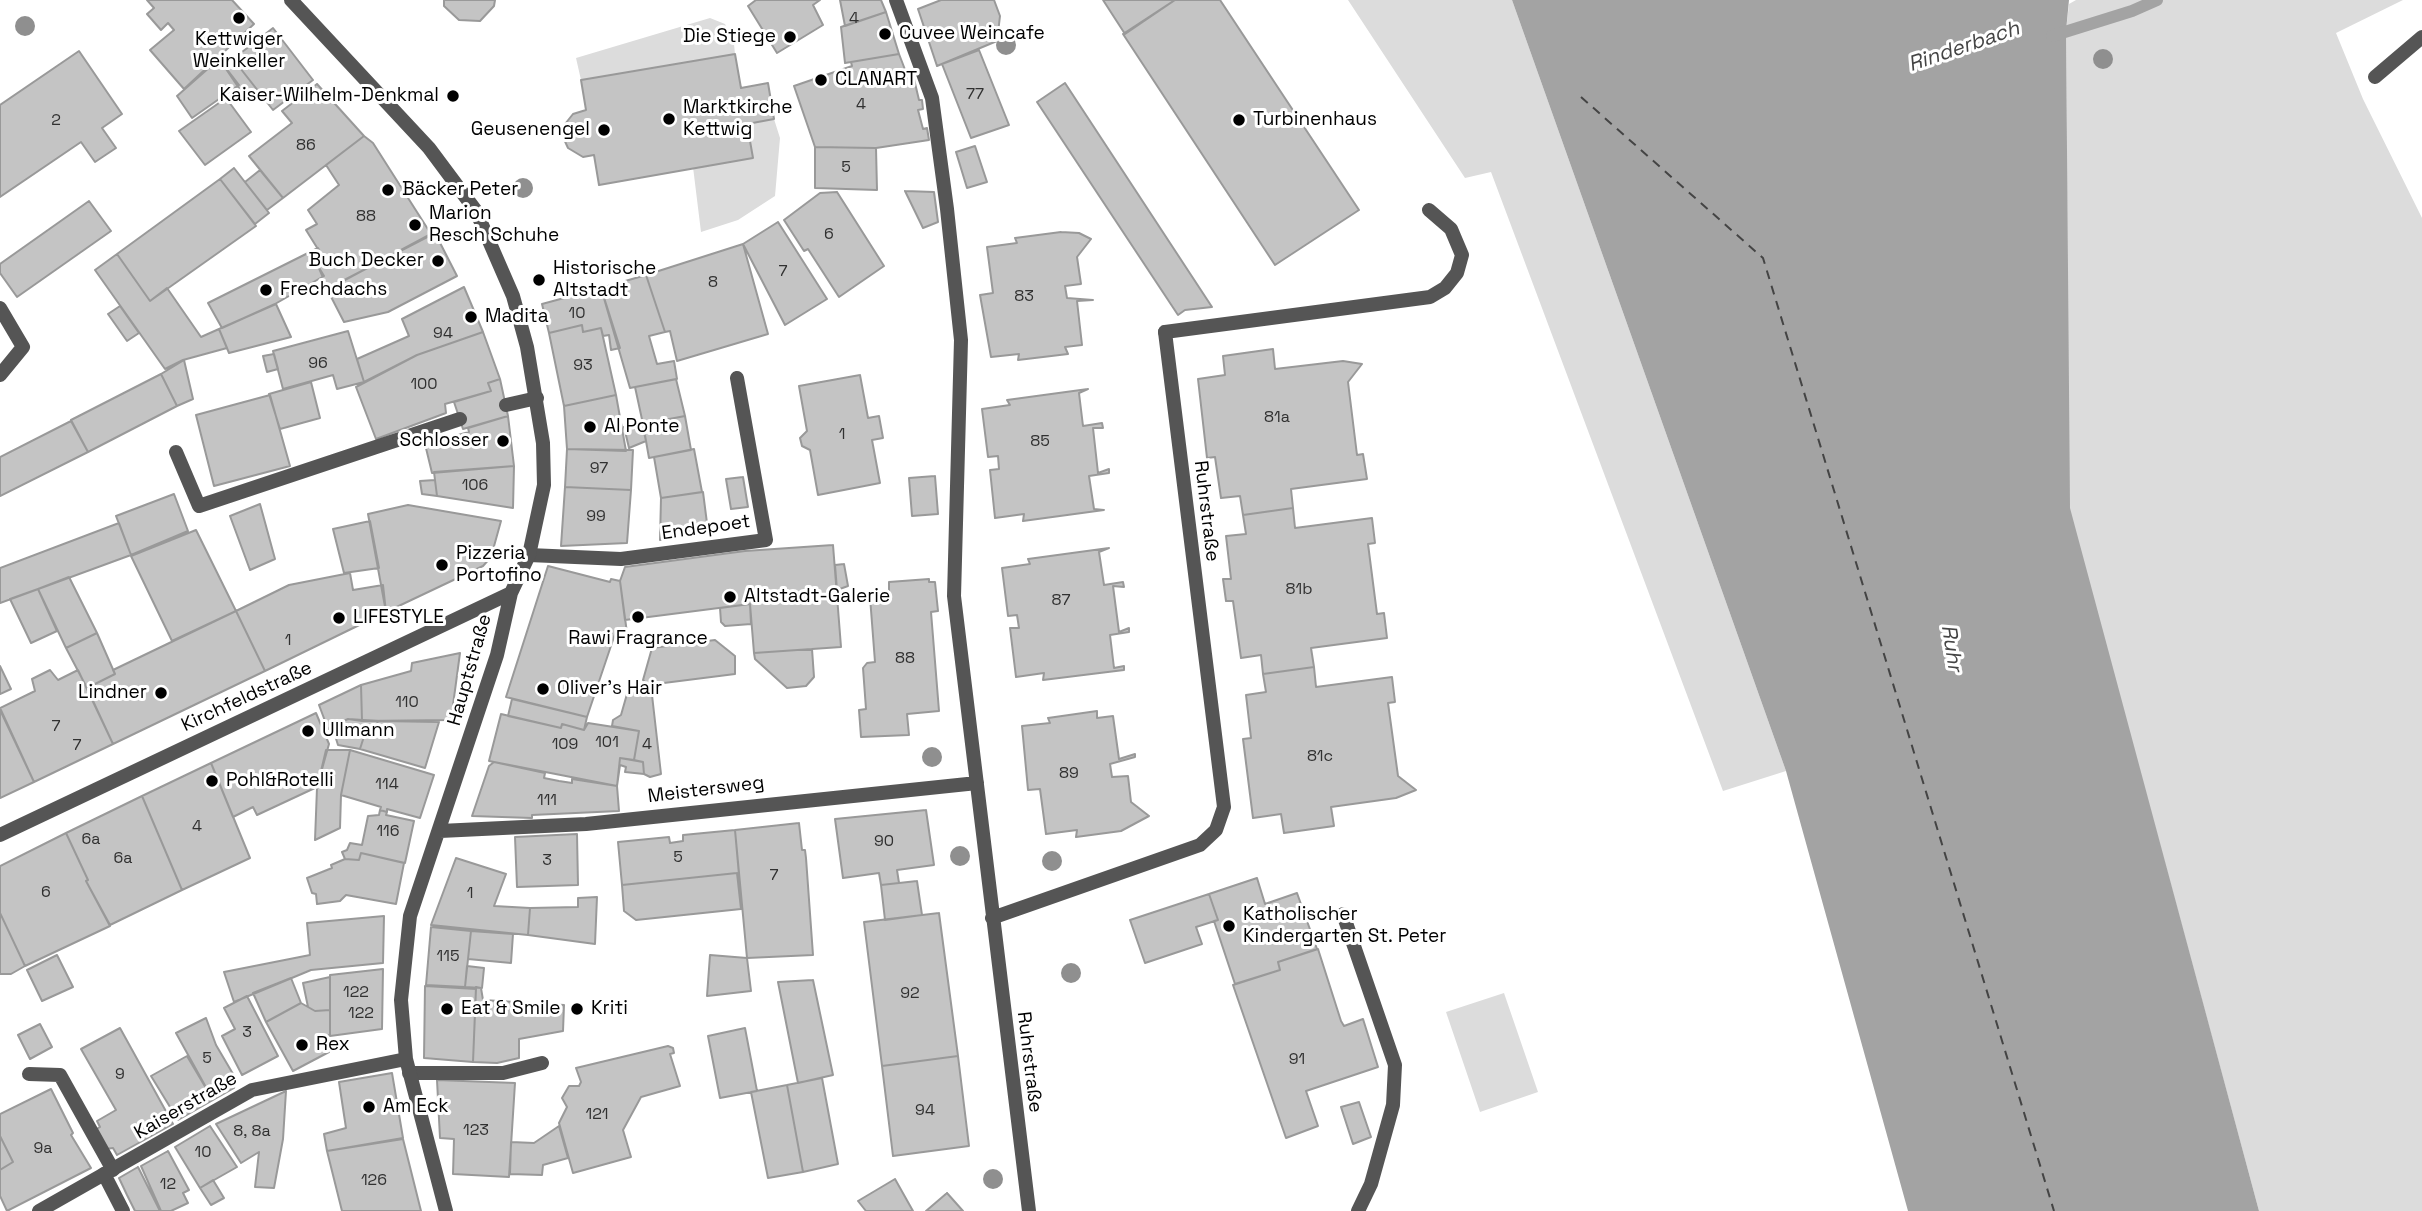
<!DOCTYPE html>
<html>
<head>
<meta charset="utf-8">
<style>
	body { margin:0 }
	canvas { display:block; background:#fff }
</style>
</head>
<body>
<canvas width="2422" height="1211"></canvas>
<script>
const g = document.querySelector('canvas').getContext('2d');
g.lineJoin = 'round';
function paint(path, color) { g.fillStyle = color; g.fill(path, 'evenodd'); }
const shape = rows => new Path2D(rows.map(r => 'M' + r).join(''));
function trace(path, color, width, dash) { g.strokeStyle = color; g.lineWidth = width; g.lineCap = dash ? 'butt' : 'round'; g.setLineDash(dash || []); g.stroke(path); }
function label(font, color, halo, rows, align = 'center') {
  g.font = font + ' "Space Grotesk",sans-serif'; g.lineWidth = 6; g.setLineDash([]); g.textBaseline = 'middle'; g.strokeStyle = halo; g.fillStyle = color; for (const [text, x, y, turn = 0] of rows) {
    g.save(); g.translate(x, y); g.rotate((+turn || 0) * Math.PI / 180); g.textAlign = isNaN(turn) ? turn : align; if (halo) g.strokeText(text, 0, 0); g.fillText(text, 0, 0); g.restore();
  }
}
const green = shape([
	[1348,0,1512,0,1786,771,1723,791,1491,172,1465,178],
	[2076,0,2403,0,2336,33,2363,99,2422,218,2422,1211,2259,1211,2069,508,2066,31,2069,4],
	[710,18,725,24,734,44,735,54,581,80,576,58],
	[774,119,780,138,775,196,738,220,701,232,693,167,747,124],
	[1504,993,1538,1092,1480,1112,1446,1012]
]);
const water = shape([
	[1512,0,2069,0,2066,31,2070,508,2259,1211,1908,1211,1786,771]
]);
const stream = shape([
	[2052,36,2132,11,2157,0]
]);
const ferry = shape([
	[1581,97,1763,258,2054,1211]
]);
const building = shape([
	[147,0,232,0,254,24,184,89,150,50,174,30,168,23,161,30,147,14,154,8,147,0],
	[444,0,495,0,494,6,480,21,459,20,444,6,444,0],
	[756,0,820,0,813,5,823,25,777,53,748,6,756,0],
	[840,0,881,0,886,12,845,26,840,0],
	[941,0,994,0,1000,16,997,41,937,66,918,9,941,0],
	[1103,0,1175,0,1125,34,1103,0],
	[1175,0,1220,0,1359,210,1275,265,1123,34,1175,0],
	[886,12,899,54,845,63,841,27,886,12],
	[273,28,313,80,273,110,233,59,273,28],
	[979,50,1009,125,971,138,942,64,979,50],
	[79,51,122,114,102,128,116,148,95,162,81,142,0,197,0,105,79,51],
	[735,54,741,88,768,83,774,119,747,124,753,158,599,185,594,155,583,157,568,148,563,137,565,124,573,114,586,110,581,80,735,54],
	[899,54,909,80,914,79,919,100,922,100,923,109,918,110,923,129,927,128,929,140,876,148,815,147,794,86,852,66,851,62,899,54],
	[219,59,239,85,192,118,177,96,219,59],
	[233,59,259,92,247,100,224,66,233,59],
	[1065,83,1212,307,1185,310,1178,315,1037,102,1065,83],
	[317,84,364,136,283,198,249,156,292,123,282,111,317,84],
	[226,98,251,132,205,165,179,131,226,98],
	[364,136,373,143,431,234,328,289,318,266,326,262,306,230,317,224,308,210,339,185,326,165,364,136],
	[975,146,987,182,967,188,956,152,975,146],
	[815,147,876,148,877,190,815,188,815,147],
	[234,168,269,213,255,224,220,179,234,168],
	[260,170,283,198,267,210,245,182,260,170],
	[220,179,256,226,150,301,117,254,220,179],
	[905,191,934,192,938,222,923,228,905,191],
	[837,192,884,266,839,297,808,249,804,251,784,220,820,193,837,192],
	[89,201,111,231,17,297,0,273,0,264,89,201],
	[778,222,827,299,785,325,743,244,778,222],
	[1061,232,1079,233,1091,239,1077,257,1081,284,1065,286,1067,298,1093,300,1077,301,1082,345,1065,347,1068,354,1018,360,1019,354,991,357,980,295,993,293,987,247,1017,243,1015,238,1061,232],
	[435,233,457,276,388,312,344,322,327,289,435,233],
	[743,244,768,334,677,361,670,331,665,332,646,275,743,244],
	[318,248,326,262,318,266,324,276,275,304,222,328,208,303,318,248],
	[117,254,150,301,167,288,201,337,219,329,227,348,183,360,165,369,95,270,117,254],
	[646,275,665,332,649,336,657,364,674,361,677,379,630,388,601,288,646,275],
	[464,287,483,332,417,355,364,382,357,359,409,336,402,319,464,287],
	[601,288,620,348,611,350,609,335,603,336,601,328,583,332,582,325,549,333,542,304,601,288],
	[276,304,291,337,229,353,219,329,276,304],
	[120,306,139,333,127,341,108,314,120,306],
	[582,325,583,332,601,328,616,395,564,406,549,333,582,325],
	[348,331,364,382,337,389,333,375,283,389,273,351,348,331],
	[483,332,500,379,488,383,491,391,445,404,446,413,376,439,356,387,417,355,483,332],
	[1273,349,1275,369,1343,361,1362,364,1348,382,1357,455,1363,454,1367,479,1291,489,1293,508,1243,515,1240,496,1221,498,1215,457,1207,458,1198,379,1225,375,1223,356,1273,349],
	[274,354,278,369,267,372,263,356,274,354],
	[184,360,193,399,177,406,161,374,184,360],
	[161,374,177,406,88,452,71,420,161,374],
	[860,375,868,418,879,416,883,438,872,440,880,483,818,495,810,450,802,446,800,438,807,431,799,386,860,375],
	[500,379,508,416,463,429,454,402,491,391,488,383,500,379],
	[676,379,685,416,643,424,635,387,676,379],
	[311,382,320,418,280,429,269,394,311,382],
	[1088,389,1079,393,1083,426,1102,423,1103,428,1093,428,1098,473,1109,469,1109,473,1089,476,1094,509,1104,510,1023,521,1024,514,995,518,990,470,999,469,998,456,988,457,982,409,1010,405,1007,400,1088,389],
	[270,395,290,466,214,486,196,415,270,395],
	[616,395,626,451,567,449,564,406,616,395],
	[508,416,514,466,432,473,425,444,469,432,468,428,508,416],
	[685,416,691,450,649,458,643,424,685,416],
	[71,421,88,452,0,496,0,457,71,421],
	[642,423,646,441,629,448,624,427,642,423],
	[567,449,633,450,631,490,565,487,567,449],
	[694,449,702,492,661,498,654,457,694,449],
	[514,466,513,508,437,496,434,472,514,466],
	[935,476,938,514,912,516,909,478,935,476],
	[743,477,748,507,731,509,726,479,743,477],
	[435,480,437,496,422,494,420,481,435,480],
	[565,487,631,490,627,543,561,546,565,487],
	[703,492,708,531,660,540,661,498,703,492],
	[174,494,188,531,131,555,116,516,174,494],
	[260,504,275,559,250,570,230,516,260,504],
	[408,505,501,521,491,557,483,566,386,612,368,514,408,505],
	[1293,508,1295,528,1372,518,1375,543,1368,544,1377,614,1384,613,1387,638,1311,648,1314,667,1263,674,1261,655,1241,658,1233,601,1226,601,1223,579,1231,579,1226,536,1246,534,1243,515,1293,508],
	[370,521,379,568,344,573,333,529,370,521],
	[119,523,131,555,0,603,0,568,119,523],
	[196,530,236,611,172,641,131,556,196,530],
	[833,545,841,647,754,653,750,604,625,620,620,581,625,567,745,551,833,545],
	[1109,548,1099,552,1104,585,1123,582,1124,587,1113,586,1119,632,1129,628,1129,632,1110,635,1114,668,1124,666,1124,670,1043,680,1044,673,1016,677,1010,628,1019,628,1017,615,1008,616,1002,568,1030,564,1028,559,1109,548],
	[844,564,848,586,837,590,835,565,844,564],
	[548,566,610,582,611,579,620,581,627,633,617,628,587,717,506,697,548,566],
	[350,573,353,590,383,585,386,612,265,671,236,611,289,585,350,573],
	[69,577,97,633,66,648,38,589,69,577],
	[929,579,929,582,935,582,938,611,931,612,939,711,907,714,909,735,861,737,859,710,866,709,863,668,867,663,875,662,870,597,889,596,889,582,929,579],
	[38,589,57,631,31,643,10,599,38,589],
	[750,604,751,624,725,626,721,622,720,608,750,604],
	[236,611,265,671,113,744,87,688,115,674,113,670,236,611],
	[97,633,115,674,87,688,66,648,97,633],
	[715,640,735,656,735,674,648,685,643,680,652,648,715,640],
	[812,649,814,677,806,686,787,688,755,659,754,653,812,649],
	[460,653,451,720,362,721,361,685,411,671,412,663,460,653],
	[0,666,11,689,0,694,0,666],
	[1314,667,1316,687,1392,677,1395,702,1388,703,1398,776,1416,790,1396,798,1331,807,1334,826,1284,833,1281,814,1253,818,1243,739,1251,738,1246,695,1266,692,1263,674,1314,667],
	[50,670,58,680,78,670,113,744,34,782,0,708,35,691,32,679,50,670],
	[361,685,362,721,348,719,328,729,319,705,361,685],
	[649,692,652,695,661,774,650,777,644,774,643,762,634,760,639,731,612,726,613,720,621,715,627,694,649,692],
	[512,699,587,717,584,730,562,724,561,728,508,716,512,699],
	[0,710,34,782,0,798,0,710],
	[1097,711,1097,718,1113,716,1119,759,1135,754,1135,757,1110,764,1112,777,1128,776,1131,802,1149,816,1121,831,1076,837,1077,830,1046,834,1040,789,1028,790,1022,726,1050,723,1048,718,1097,711],
	[316,713,329,744,317,787,257,815,253,807,233,817,211,763,316,713],
	[501,714,561,728,562,724,584,730,588,723,639,731,634,760,620,758,617,786,489,761,501,714],
	[348,719,378,721,374,732,366,730,360,749,338,745,332,726,348,719],
	[378,721,439,722,425,768,360,749,366,730,374,732,378,721],
	[326,750,350,750,341,795,340,828,315,840,317,788,326,750],
	[350,750,434,775,420,818,387,809,387,812,380,810,381,807,341,795,350,750],
	[620,758,643,762,644,774,625,772,626,767,620,765,617,786,620,758],
	[494,762,545,773,544,778,559,781,572,783,572,779,617,786,619,811,532,815,532,818,472,816,489,766,494,762],
	[211,763,250,858,182,890,142,796,211,763],
	[142,796,182,890,110,925,86,881,88,880,66,833,142,796],
	[380,810,387,812,386,815,414,821,405,863,361,853,359,860,345,859,342,852,347,850,350,843,362,845,368,816,379,815,380,810],
	[926,810,934,865,897,870,899,883,881,885,879,873,843,878,835,819,926,810],
	[799,823,802,850,805,850,806,858,813,955,747,958,735,830,799,823],
	[735,830,742,909,737,873,622,885,618,842,669,837,670,843,683,841,683,835,735,830],
	[66,833,88,880,86,881,110,926,25,966,0,913,0,866,66,833],
	[577,834,578,885,517,887,515,837,577,834],
	[361,853,404,863,396,904,346,895,340,901,317,904,316,894,312,893,307,878,332,868,331,865,345,859,359,860,361,853],
	[456,858,506,874,494,906,530,908,528,935,431,925,456,858],
	[737,873,741,909,636,920,624,911,622,885,737,873],
	[1257,878,1265,904,1297,893,1317,949,1278,962,1280,970,1235,984,1214,921,1218,920,1209,894,1257,878],
	[917,881,922,915,885,920,881,885,917,881],
	[1209,894,1218,920,1196,927,1202,944,1145,963,1130,920,1209,894],
	[597,897,595,944,528,935,530,908,578,907,578,898,597,897],
	[0,913,25,966,11,974,0,974,0,913],
	[939,913,958,1056,882,1066,864,922,939,913],
	[384,916,383,963,311,970,234,1002,224,972,310,955,307,923,384,916],
	[431,927,471,931,465,987,426,985,431,927],
	[471,931,513,934,511,963,468,959,471,931],
	[1318,949,1341,1021,1344,1026,1363,1019,1378,1067,1306,1091,1318,1126,1286,1138,1233,985,1280,970,1278,962,1318,949],
	[57,955,73,987,42,1001,27,970,57,955],
	[710,955,747,958,751,991,707,996,710,955],
	[467,966,484,968,482,988,465,987,467,966],
	[383,969,382,1029,330,1036,330,975,383,969],
	[330,977,330,1010,315,1011,308,1007,303,983,330,977],
	[291,978,301,1003,266,1022,253,993,291,978],
	[813,980,833,1075,798,1083,778,982,813,980],
	[425,986,476,989,473,1062,424,1058,425,986],
	[476,987,481,988,483,1000,564,1005,563,1031,519,1039,519,1058,497,1063,473,1062,476,987],
	[247,996,278,1056,242,1075,222,1036,235,1029,224,1008,247,996],
	[301,1003,315,1011,330,1010,330,1035,320,1037,329,1052,293,1071,266,1022,301,1003],
	[206,1018,216,1045,236,1079,234,1088,213,1100,176,1033,206,1018],
	[40,1024,52,1047,30,1059,18,1035,40,1024],
	[120,1028,173,1124,117,1155,113,1148,106,1149,95,1130,100,1127,97,1121,116,1110,81,1049,120,1028],
	[745,1028,757,1091,720,1098,708,1036,745,1028],
	[668,1046,673,1048,674,1053,670,1054,680,1086,641,1097,623,1130,631,1157,573,1173,559,1123,567,1107,562,1098,569,1086,579,1086,581,1082,576,1068,668,1046],
	[187,1056,213,1100,178,1120,151,1076,187,1056],
	[958,1056,969,1146,893,1156,882,1066,958,1056],
	[392,1073,403,1138,327,1151,324,1134,346,1128,339,1082,392,1073],
	[822,1078,838,1164,803,1172,787,1085,822,1078],
	[437,1080,515,1083,509,1177,453,1174,454,1139,440,1138,437,1080],
	[787,1085,803,1172,768,1178,751,1092,787,1085],
	[51,1089,73,1133,71,1135,91,1168,7,1211,0,1196,0,1170,13,1162,0,1136,0,1114,51,1089],
	[286,1091,283,1139,274,1188,255,1187,259,1152,241,1163,216,1124,286,1091],
	[1359,1102,1371,1137,1353,1144,1341,1107,1359,1102],
	[210,1126,237,1167,200,1188,175,1147,210,1126],
	[559,1126,568,1158,543,1165,542,1175,510,1174,511,1142,534,1143,559,1126],
	[0,1136,13,1162,0,1170,0,1136],
	[403,1139,421,1211,342,1211,327,1151,403,1139],
	[168,1151,189,1190,183,1193,188,1203,171,1211,161,1211,141,1166,168,1151],
	[138,1167,160,1211,135,1211,127,1195,119,1178,138,1167],
	[895,1179,913,1211,866,1211,858,1201,895,1179],
	[213,1180,224,1198,211,1205,200,1188,213,1180],
	[947,1193,963,1211,926,1211,947,1193]
]);
const lane = shape([
	[2375,77,2422,37],
	[0,308,23,347,0,375],
	[1165,332,1430,297,1445,288,1457,273,1462,255,1451,229,1429,210],
	[506,405,537,398],
	[176,452,199,506,460,419],
	[529,555,621,559,766,540,737,378],
	[1343,914,1395,1065,1393,1105,1371,1184,1358,1211],
	[409,1073,503,1073,542,1063],
	[29,1074,60,1075,113,1170],
	[104,1174,123,1211]
]);
const street = shape([
	[291,0,429,148,476,211,513,296,527,347,543,443,544,485,529,555,511,593,497,655,410,916,401,1000,406,1059,446,1211],
	[896,0,932,98,947,209,961,340,954,596,1029,1211],
	[440,831,586,824,977,783],
	[0,835,511,593],
	[992,918,1200,845,1216,830,1224,807,1165,332],
	[39,1211,252,1090,406,1059]
]);
const trees = [
	[25,26],
	[1006,45],
	[2103,59],
	[523,188],
	[932,757],
	[960,856],
	[1052,861],
	[1071,973],
	[993,1179]
];
const markers = [
	[239,18,7,"#000"],
	[885,34,7,"#000"],
	[790,37,7,"#000"],
	[821,80,7,"#000"],
	[453,96,7,"#000"],
	[669,119,7,"#000"],
	[1239,120,7,"#000"],
	[604,130,7,"#000"],
	[388,190,7,"#000"],
	[415,225,7,"#000"],
	[438,261,7,"#000"],
	[539,280,7,"#000"],
	[266,290,7,"#000"],
	[471,317,7,"#000"],
	[590,427,7,"#000"],
	[503,441,7,"#000"],
	[442,565,7,"#000"],
	[730,597,7,"#000"],
	[638,617,7,"#000"],
	[339,618,7,"#000"],
	[543,689,7,"#000"],
	[161,693,7,"#000"],
	[308,731,7,"#000"],
	[212,781,7,"#000"],
	[1229,926,7,"#000"],
	[447,1009,7,"#000"],
	[577,1009,7,"#000"],
	[302,1045,7,"#000"],
	[369,1107,7,"#000"]
];
const numberNames = [
	["4",854,19],
	["77",975,95],
	["4",861,105],
	["2",56,121],
	["86",306,146],
	["5",846,168],
	["88",366,217],
	["6",829,235],
	["7",783,272],
	["8",713,283],
	["83",1024,297],
	["10",577,314],
	["94",443,334],
	["96",318,364],
	["93",583,366],
	["100",424,385],
	["81a",1277,418],
	["1",842,435],
	["85",1040,442],
	["97",599,469],
	["106",475,486],
	["99",596,517],
	["81b",1299,590],
	["87",1061,601],
	["1",288,641],
	["88",905,659],
	["110",407,703],
	["7",56,727],
	["101",607,743],
	["109",565,745],
	["4",647,745],
	["7",77,746],
	["81c",1320,757],
	["89",1069,774],
	["114",387,785],
	["111",547,801],
	["4",197,827],
	["116",388,832],
	["6a",91,840],
	["90",884,842],
	["5",678,858],
	["6a",123,859],
	["3",547,861],
	["7",774,876],
	["6",46,893],
	["1",470,894],
	["115",448,957],
	["122",356,993],
	["92",910,994],
	["122",361,1014],
	["3",247,1033],
	["5",207,1059],
	["91",1297,1060],
	["9",120,1075],
	["94",925,1111],
	["121",597,1115],
	["123",476,1131],
	["8, 8a",252,1132],
	["9a",43,1149],
	["10",203,1153],
	["126",374,1181],
	["12",168,1185]
];
const poiNames = [
	["Cuvee Weincafe",899,34],
	["Die Stiege",776,37,"right"],
	["Kettwiger",239,40,"center"],
	["Weinkeller",239,62,"center"],
	["CLANART",835,80],
	["Kaiser-Wilhelm-Denkmal",439,96,"right"],
	["Marktkirche",683,108],
	["Kettwig",683,130],
	["Turbinenhaus",1253,120],
	["Geusenengel",590,130,"right"],
	["Bäcker Peter",402,190],
	["Marion",429,214],
	["Resch Schuhe",429,236],
	["Buch Decker",424,261,"right"],
	["Historische",553,269],
	["Altstadt",553,291],
	["Frechdachs",280,290],
	["Madita",485,317],
	["Al Ponte",604,427],
	["Schlosser",489,441,"right"],
	["Pizzeria",456,554],
	["Portofino",456,576],
	["Altstadt-Galerie",744,597],
	["LIFESTYLE",353,618],
	["Rawi Fragrance",638,639,"center"],
	["Oliver's Hair",557,689],
	["Lindner",147,693,"right"],
	["Ullmann",322,731],
	["Pohl&Rotelli",226,781],
	["Katholischer",1243,915],
	["Kindergarten St. Peter",1243,937],
	["Eat & Smile",461,1009],
	["Kriti",591,1009],
	["Rex",316,1045],
	["Am Eck",383,1107]
];
const streetNames = [
	["Ruhrstraße",1206,511,83],
	["Endepoet",706,528,-8],
	["Hauptstraße",470,670,-74],
	["Kirchfeldstraße",247,697,-25],
	["Meistersweg",706,790,-7],
	["Ruhrstraße",1029,1062,83],
	["Kaiserstraße",186,1106,-30]
];
const waterNames = [
	["Rinderbach",1964,47,-19],
	["Ruhr",1951,648,81]
];
paint(green, '#dcdcdc');
paint(water, '#a3a3a3');
trace(stream, '#a3a3a3', 12);
trace(ferry, '#444', 2, [9, 7]);
paint(building, '#c4c4c4');
trace(building, '#999', 2);
trace(lane, '#555', 14);
trace(street, '#555', 14);
g.fillStyle = '#8f8f8f';
for (const [x, y] of trees) { g.beginPath(); g.arc(x, y, 10, 0, 2 * Math.PI); g.fill(); }
for (const [x, y, r, color] of markers) { const dot = new Path2D(); dot.arc(x, y, r, 0, 2 * Math.PI); g.fillStyle = color; g.fill(dot); trace(dot, '#fff', 2.5); }
label('16px', '#313131', null, numberNames);
label('19px', '#000', '#fff', poiNames, 'left');
label('19px', '#000', '#fff', streetNames);
label('italic 21px', '#444', '#fff', waterNames);
</script>
</body>
</html>
